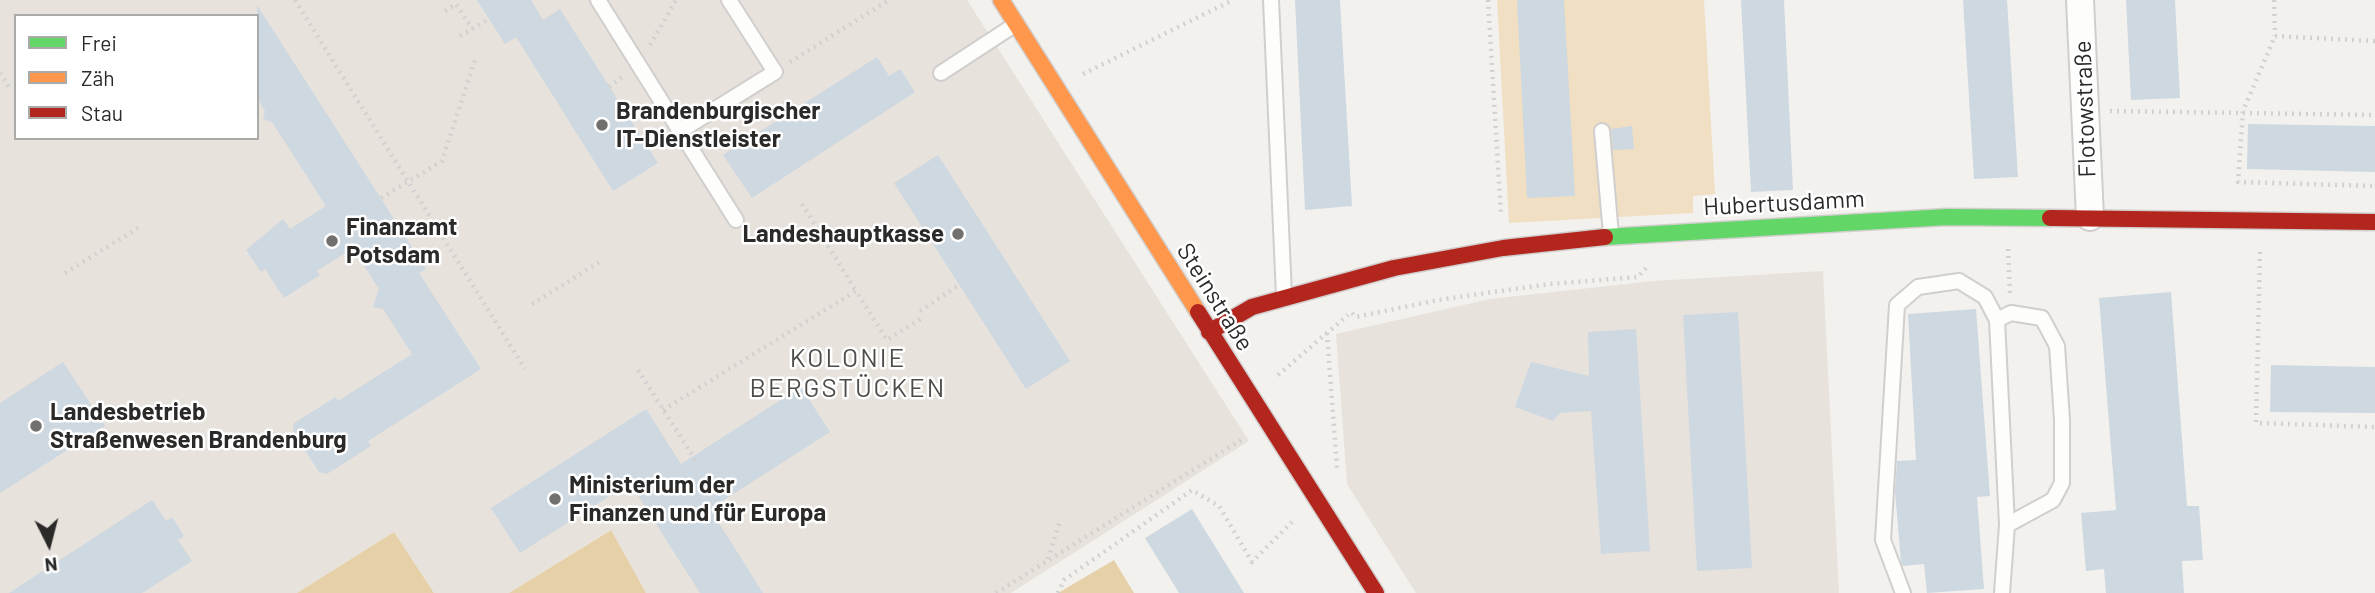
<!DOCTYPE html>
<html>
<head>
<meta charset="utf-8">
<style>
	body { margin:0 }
	#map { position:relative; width:2375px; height:593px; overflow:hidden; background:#f3f1ee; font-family:Barlow,sans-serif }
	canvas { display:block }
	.legend { position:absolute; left:14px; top:14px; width:245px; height:126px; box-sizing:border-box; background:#fff; border:2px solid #aaaaa9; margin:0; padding:9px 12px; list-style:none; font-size:21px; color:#2b2a29 }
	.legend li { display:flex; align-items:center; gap:14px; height:35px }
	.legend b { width:35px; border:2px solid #aaaaa9 }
	.north { position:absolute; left:14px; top:509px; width:70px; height:70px; -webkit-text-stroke:5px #fff; paint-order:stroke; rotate:174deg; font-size:19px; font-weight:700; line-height:28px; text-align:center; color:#2b2a29 }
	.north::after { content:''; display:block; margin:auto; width:24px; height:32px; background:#2b2a29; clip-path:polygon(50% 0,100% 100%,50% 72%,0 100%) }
</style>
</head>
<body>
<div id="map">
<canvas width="2375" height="593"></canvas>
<ul class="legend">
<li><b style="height:9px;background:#63d668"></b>Frei</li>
<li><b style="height:9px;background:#ff974d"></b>Zäh</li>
<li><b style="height:9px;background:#b3261e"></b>Stau</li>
</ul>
<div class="north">N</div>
</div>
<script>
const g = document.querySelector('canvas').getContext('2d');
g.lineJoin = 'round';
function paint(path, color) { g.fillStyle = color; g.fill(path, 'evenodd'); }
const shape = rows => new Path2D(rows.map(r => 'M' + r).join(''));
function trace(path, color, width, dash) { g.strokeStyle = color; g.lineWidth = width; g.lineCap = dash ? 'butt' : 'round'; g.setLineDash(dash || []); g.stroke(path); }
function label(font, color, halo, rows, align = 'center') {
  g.font = font + ' Barlow,sans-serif'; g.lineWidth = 5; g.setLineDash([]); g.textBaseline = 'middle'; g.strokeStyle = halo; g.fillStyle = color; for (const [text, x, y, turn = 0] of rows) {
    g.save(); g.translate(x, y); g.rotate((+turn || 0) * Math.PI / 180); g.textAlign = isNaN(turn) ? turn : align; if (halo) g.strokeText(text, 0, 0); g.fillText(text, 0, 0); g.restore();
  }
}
const built = shape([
	[0,0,967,0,1249,441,1011,593,646,593,610,530,509,593,434,593,394,532,297,593,0,593],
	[16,16,257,16,257,138,16,138],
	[1823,271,1839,593,1416,593,1347,484,1336,334,1490,299,1653,281]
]);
const green = shape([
	[1497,0,1704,0,1715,194,1693,196,1693,213,1509,223]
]);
const forest = shape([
	[611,530,646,593,509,593],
	[394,532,434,593,297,593],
	[1114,560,1134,593,1058,593]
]);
const building = shape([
	[477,0,531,0,543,20,560,9,658,163,613,191,516,37,505,44],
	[1295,0,1340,0,1352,206,1305,210],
	[1517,0,1564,0,1575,196,1527,198],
	[1741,0,1784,0,1793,190,1751,192],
	[1963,0,2007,0,2018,177,1974,179],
	[2126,0,2175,0,2180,98,2131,100],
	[257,5,426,269,419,273,481,369,368,441,371,446,327,474,319,472,293,431,294,423,336,397,338,401,412,354,383,309,373,307,379,289,353,248,317,271,320,275,284,298,265,269,261,272,246,250,283,219,290,229,326,206,272,122,263,119,265,111,257,98],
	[877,57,889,76,900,69,915,92,752,198,723,155],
	[2248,124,2375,126,2375,172,2247,169],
	[1632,126,1634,149,1613,150,1611,129],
	[938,155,1070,361,1026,389,894,183],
	[2171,292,2187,506,2199,506,2203,560,2182,561,2184,593,2106,593,2104,569,2086,571,2081,513,2116,510,2099,298],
	[1976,309,1990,496,1977,497,1984,589,1927,593,1924,564,1903,566,1901,562,1895,492,1897,461,1916,460,1908,314],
	[1738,312,1752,568,1697,571,1683,315],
	[1636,329,1650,551,1601,554,1591,411,1560,413,1553,421,1515,407,1531,362,1589,376,1588,332],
	[63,362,105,426,0,493,0,403],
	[2271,365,2375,367,2375,413,2270,412],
	[801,387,830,432,710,509,763,593,700,593,630,483,520,553,491,508,646,409,681,464],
	[152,500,166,521,172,517,184,536,178,540,192,561,142,593,9,593],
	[1192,509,1244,593,1179,593,1145,538]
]);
const path = shape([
	[295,0,525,369],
	[1488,0,1501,215],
	[2274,0,2275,36],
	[445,11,456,4,472,29],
	[460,36,489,19],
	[2375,41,2275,36,2243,111,2238,182,2375,186],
	[650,45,676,0],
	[790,62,889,0],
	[0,73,10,89],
	[1083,74,1233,0],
	[609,87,622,77],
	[2110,111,2375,115],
	[381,198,442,161,475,60],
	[802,204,856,291],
	[2008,249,2010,293],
	[2260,252,2256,423,2375,427],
	[65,273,138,228],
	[532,304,601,261],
	[920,311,959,285],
	[1352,313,1356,317,1438,300,1550,284,1638,277,1646,268],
	[1327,333,1337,468],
	[638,370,696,461],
	[1278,375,1348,315],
	[663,410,856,291,887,340,924,317],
	[1048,559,1060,521],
	[996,593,1241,440],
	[1058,593,1064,580,1192,490,1219,506,1252,562,1292,522]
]);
const lane = shape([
	[598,0,680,131],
	[729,0,775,72,680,131,736,220],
	[1271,0,1284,296],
	[941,73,1016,24],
	[1602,131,1611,235],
	[1997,320,2011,313,2042,318,2057,346,2062,420,2062,483,2053,500,2007,525],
	[1903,593,1883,540,1897,305,1918,287,1959,281,1985,297,1997,320,2007,525,2002,593]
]);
const street = shape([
	[2080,0,2090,217]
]);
const fast = shape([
	[1605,237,1947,217,2050,218]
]);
const slow = shape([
	[1001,0,1198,312]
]);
const jam = shape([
	[2050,218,2375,222],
	[1198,312,1376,593],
	[1209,332,1252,307,1394,268,1503,248,1605,237]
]);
const markers = [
	[602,125,7,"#71706e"],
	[958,234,7,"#71706e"],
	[332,241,7,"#71706e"],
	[36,426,7,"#71706e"],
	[555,499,7,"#71706e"]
];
const streetNames = [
	["Flotowstraße",2085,109,-92],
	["Hubertusdamm",1784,203,-3],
	["Steinstraße",1215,297,58]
];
const poiNames = [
	["Brandenburgischer",616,111],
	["IT-Dienstleister",616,139],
	["Finanzamt",346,227],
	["Potsdam",346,255],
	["Landeshauptkasse",944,234,"right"],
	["Landesbetrieb",50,412],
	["Straßenwesen Brandenburg",50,440],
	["Ministerium der",569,485],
	["Finanzen und für Europa",569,513]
];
const neighbourhoodNames = [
	["KOLONIE",848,358],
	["BERGSTÜCKEN",848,388]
];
paint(built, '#e7e2dc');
paint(green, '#f0dfc2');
paint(forest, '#e6d0a8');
paint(building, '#ced8e1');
trace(lane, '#d1cfce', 18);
trace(street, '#d1cfce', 30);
trace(fast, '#d1cfce', 19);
trace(slow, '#d1cfce', 19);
trace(jam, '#d1cfce', 19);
trace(path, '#d1d1d0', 4.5, [2, 5]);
trace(lane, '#fdfdfc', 14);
trace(street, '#fdfdfc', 26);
trace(fast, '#63d668', 16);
trace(slow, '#ff974d', 16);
trace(jam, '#b3261e', 16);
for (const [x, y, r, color] of markers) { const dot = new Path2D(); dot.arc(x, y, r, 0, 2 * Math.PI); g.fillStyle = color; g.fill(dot); trace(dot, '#fff', 2.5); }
label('24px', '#2b2a29', '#fff', streetNames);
label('bold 24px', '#2b2a29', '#fff', poiNames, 'left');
g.letterSpacing = '2px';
label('26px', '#4e4c49', '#fff', neighbourhoodNames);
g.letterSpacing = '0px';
</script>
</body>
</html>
